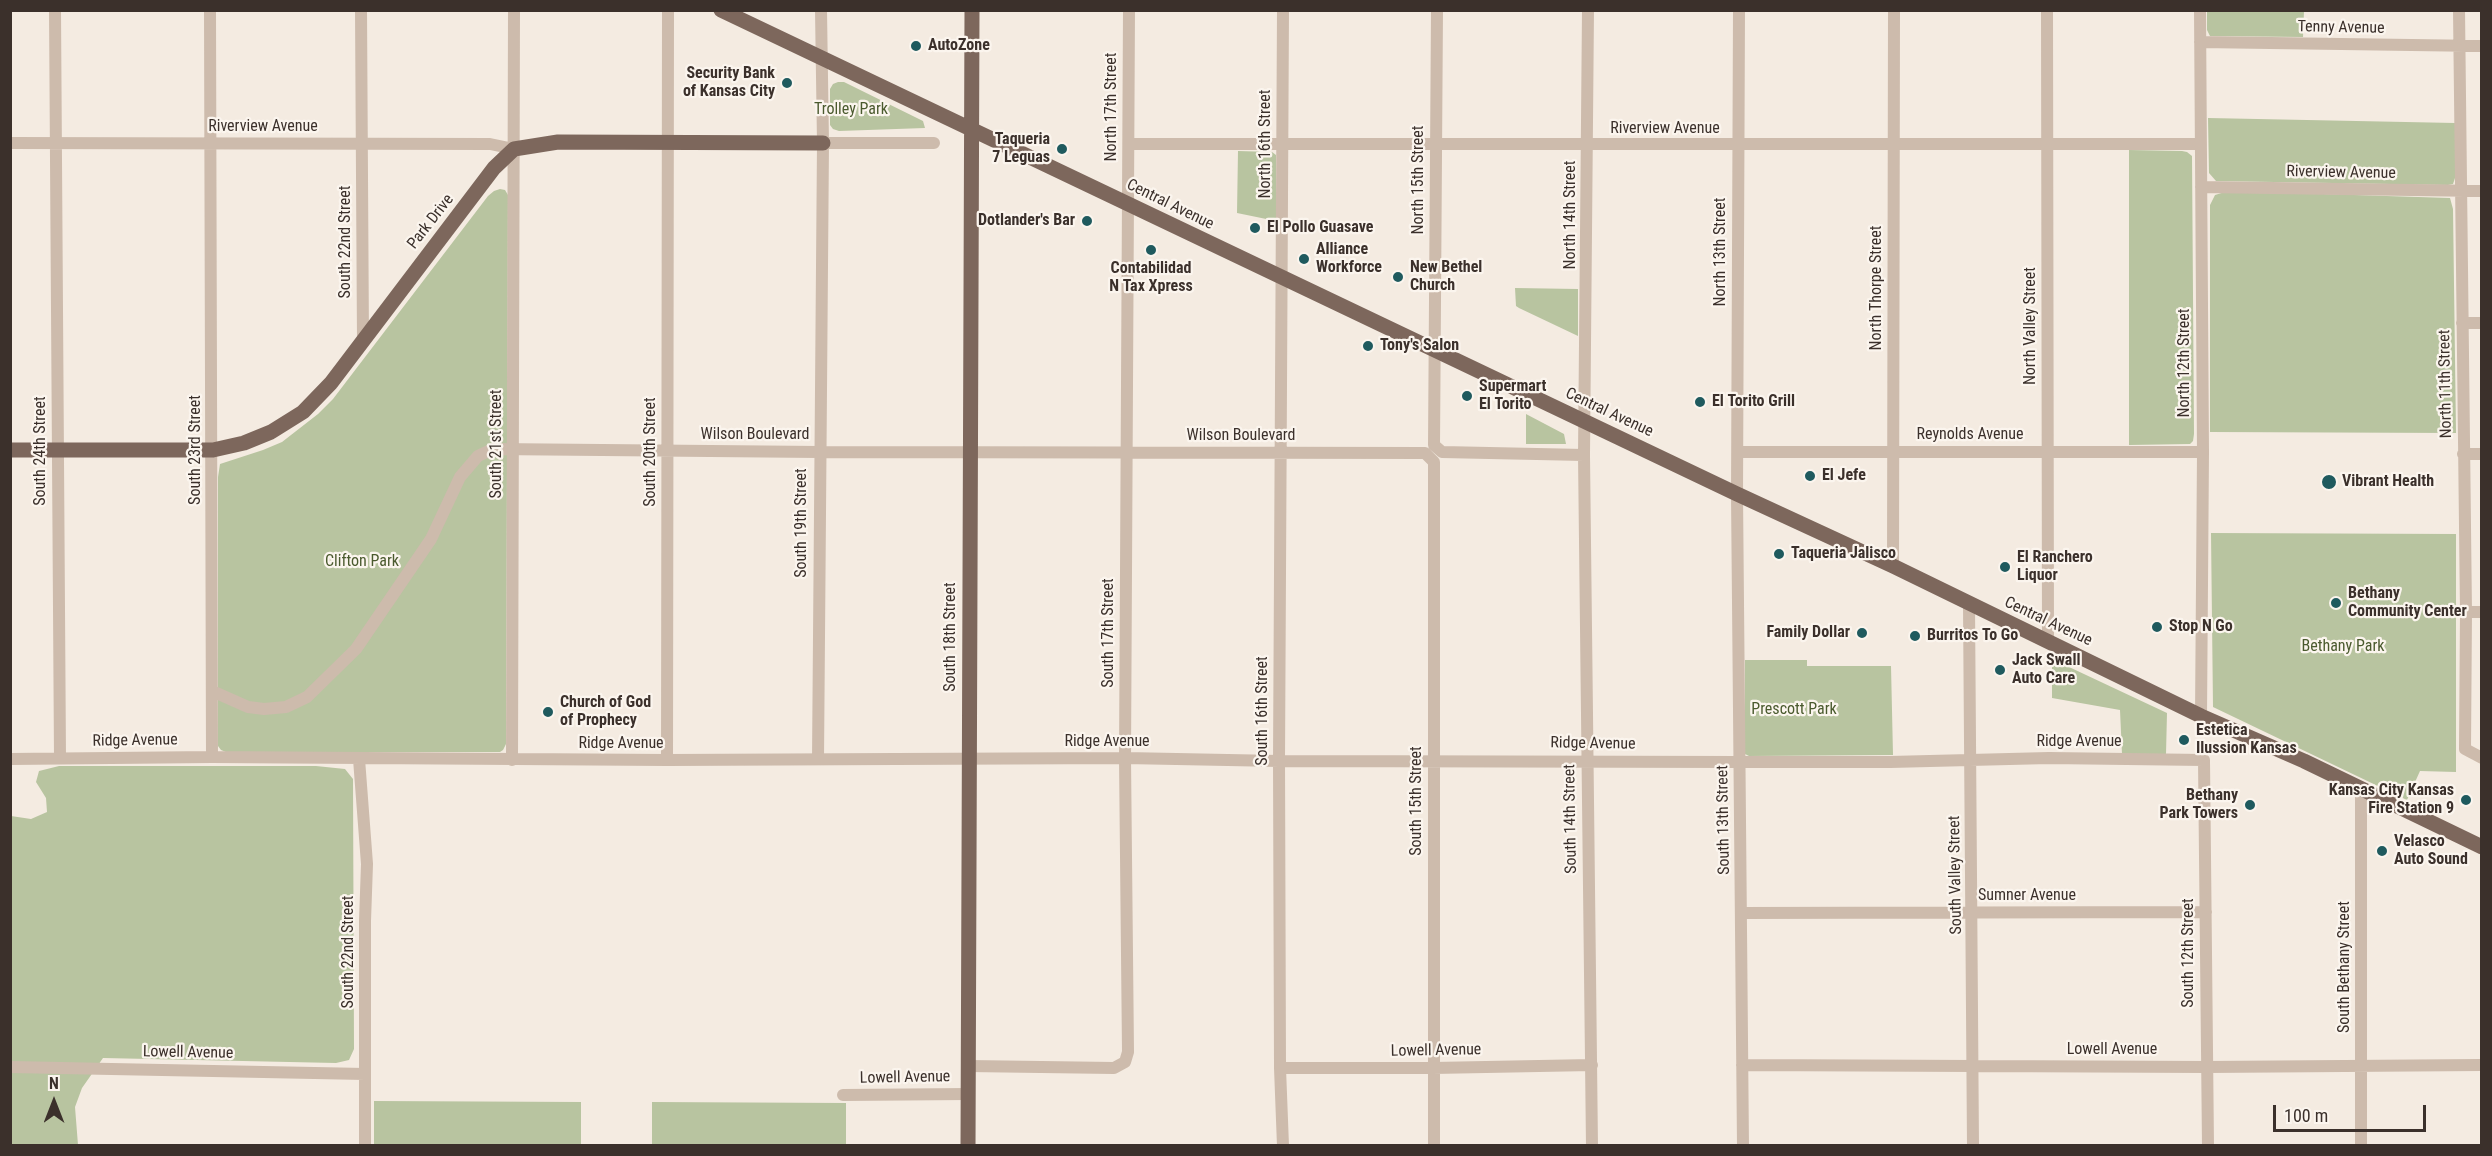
<!DOCTYPE html>
<html>
<head>
<meta charset="utf-8">
<style>
	body { margin:0 }
	#map { position:relative; width:2492px; height:1156px; overflow:hidden; background:#f4ebe1; font-family:"Roboto Condensed",sans-serif }
	canvas { display:block }
	.frame { position:absolute; inset:0; border:12px solid #3b302b; pointer-events:none }
	.north { position:absolute; left:24px; top:1072px; width:60px; height:60px; -webkit-text-stroke:4px #fbf5ee; paint-order:stroke; rotate:0deg; font-size:16px; font-weight:700; line-height:24px; text-align:center; color:#3b302b }
	.north::after { content:''; display:block; margin:auto; width:21px; height:27px; background:#3b302b; clip-path:polygon(50% 0,100% 100%,50% 72%,0 100%) }
	.scale { position:absolute; left:2273px; top:1105px; width:153px; height:27px; box-sizing:border-box; border:3px solid #3b302b; border-top:0; padding-left:8px; font-size:18px; line-height:21px; white-space:nowrap; color:#3b302b; -webkit-text-stroke:4px #fbf5ee; paint-order:stroke }
</style>
</head>
<body>
<div id="map">
<canvas width="2492" height="1156"></canvas>
<div class="frame"></div>
<div class="north">N</div>
<div class="scale">100 m</div>
</div>
<script>
const g = document.querySelector('canvas').getContext('2d');
g.lineJoin = 'round';
function paint(path, color) { g.fillStyle = color; g.fill(path, 'evenodd'); }
const shape = rows => new Path2D(rows.map(r => 'M' + r).join(''));
function trace(path, color, width, dash) { g.strokeStyle = color; g.lineWidth = width; g.lineCap = dash ? 'butt' : 'round'; g.setLineDash(dash || []); g.stroke(path); }
function label(font, color, halo, rows, align = 'center') {
  g.font = font + ' "Roboto Condensed",sans-serif'; g.lineWidth = 4.5; g.setLineDash([]); g.textBaseline = 'middle'; g.strokeStyle = halo; g.fillStyle = color; for (const [text, x, y, turn = 0] of rows) {
    g.save(); g.translate(x, y); g.rotate((+turn || 0) * Math.PI / 180); g.textAlign = isNaN(turn) ? turn : align; if (halo) g.strokeText(text, 0, 0); g.fillText(text, 0, 0); g.restore();
  }
}
const green = shape([
	[2207,11,2304,11,2303,37,2210,36,2207,30],
	[838,82,844,82,923,121,925,128,839,131,833,129,830,125,830,89,833,84],
	[2208,118,2455,123,2455,178,2453,184,2448,185,2216,181,2209,173],
	[2129,150,2182,151,2187,152,2192,156,2194,434,2193,441,2190,444,2129,445],
	[1238,151,1272,152,1276,155,1276,221,1237,213],
	[500,189,505,190,508,195,506,744,503,750,500,752,226,752,221,750,218,746,218,477,220,464,263,450,282,442,318,414,333,399,488,196,494,191],
	[2228,191,2450,198,2453,209,2456,433,2210,432,2210,205,2215,195],
	[1515,288,1578,289,1578,336,1519,308,1516,306],
	[1526,414,1564,434,1566,444,1526,444],
	[2211,533,2456,534,2456,772,2420,771,2407,800,2213,707],
	[2052,659,2167,713,2166,754,2122,754,2120,710,2052,698],
	[1745,660,1807,660,1807,666,1891,666,1893,755,1749,756,1745,754],
	[59,766,316,766,345,769,353,779,354,1049,349,1060,336,1063,103,1058,82,1088,75,1107,78,1145,11,1146,11,816,31,819,47,812,46,798,36,782,39,771],
	[374,1101,581,1102,581,1145,374,1145],
	[652,1102,846,1103,846,1145,652,1145]
]);
const minor = shape([
	[55,10,60,758],
	[210,10,212,757],
	[361,10,363,341],
	[1437,10,1434,445,1442,452,1584,455],
	[1588,10,1584,455,1592,1146],
	[1739,10,1737,494,1743,1146],
	[2047,10,2048,642],
	[2200,10,2203,452,2201,716],
	[2459,10,2466,612,2465,749,2482,758],
	[2200,42,2482,46],
	[10,143,490,144,514,149],
	[823,143,934,143],
	[1129,144,2200,144],
	[2201,187,2482,191],
	[2462,323,2482,323],
	[1738,452,2203,452],
	[2463,454,2482,454],
	[1893,566,1894,10],
	[1969,605,1973,1146],
	[2466,612,2482,612],
	[212,691,248,707,264,709,286,707,307,697,356,649,431,539,460,477,478,456,493,449,819,452,1425,453,1434,462,1434,1146],
	[10,759,212,757,667,760,1125,758,1279,761,1739,762,1890,762,2049,758,2204,760,2208,1146],
	[359,759,367,864,365,921,365,1146],
	[818,759,823,143,821,10],
	[512,760,514,10],
	[667,760,668,10],
	[1741,913,2206,912],
	[1742,1065,2207,1067,2482,1065],
	[968,1066,1114,1068,1125,1062,1128,1052,1125,758,1129,10],
	[10,1067,365,1074],
	[1280,1068,1433,1068,1592,1065],
	[843,1095,968,1094],
	[1283,1146,1280,1068,1279,761,1283,10],
	[2361,1146,2361,789]
]);
const major = shape([
	[721,10,1737,494,1893,566,2201,716,2304,761,2482,847],
	[10,450,213,450,244,443,271,432,303,412,331,383,494,168,514,149,558,142,823,143],
	[968,1146,972,10]
]);
const markers = [
	[916,46,6,"#1f5a5e"],
	[787,83,6,"#1f5a5e"],
	[1062,149,6,"#1f5a5e"],
	[1087,221,6,"#1f5a5e"],
	[1255,228,6,"#1f5a5e"],
	[1151,250,6,"#1f5a5e"],
	[1304,259,6,"#1f5a5e"],
	[1398,277,6,"#1f5a5e"],
	[1368,346,6,"#1f5a5e"],
	[1467,396,6,"#1f5a5e"],
	[1700,402,6,"#1f5a5e"],
	[1810,476,6,"#1f5a5e"],
	[2329,482,8,"#1f5a5e"],
	[1779,554,6,"#1f5a5e"],
	[2005,567,6,"#1f5a5e"],
	[2336,603,6,"#1f5a5e"],
	[2157,627,6,"#1f5a5e"],
	[1862,633,6,"#1f5a5e"],
	[1915,636,6,"#1f5a5e"],
	[2000,670,6,"#1f5a5e"],
	[548,712,6,"#1f5a5e"],
	[2184,740,6,"#1f5a5e"],
	[2466,800,6,"#1f5a5e"],
	[2250,805,6,"#1f5a5e"],
	[2382,851,6,"#1f5a5e"]
];
const streetNames = [
	["Tenny Avenue",2341,28,1],
	["North 17th Street",1112,107,-90],
	["Riverview Avenue",263,127],
	["Riverview Avenue",1665,129],
	["North 16th Street",1266,144,-90],
	["Riverview Avenue",2341,173,1],
	["North 15th Street",1419,180,-90],
	["Central Avenue",1170,205,26],
	["North 14th Street",1571,215,-90],
	["Park Drive",431,222,-52],
	["South 22nd Street",346,242,-90],
	["North 13th Street",1721,252,-90],
	["North Thorpe Street",1877,288,-90],
	["North Valley Street",2031,326,-90],
	["North 12th Street",2185,363,-90],
	["North 11th Street",2446,384,-91],
	["Central Avenue",1609,413,25],
	["Wilson Boulevard",755,435],
	["Reynolds Avenue",1970,435],
	["Wilson Boulevard",1241,436],
	["South 21st Street",497,444,-90],
	["South 23rd Street",196,450,-90],
	["South 24th Street",41,451,-90],
	["South 20th Street",651,452,-90],
	["South 19th Street",802,523,-90],
	["Central Avenue",2048,622,25],
	["South 17th Street",1109,633,-90],
	["South 18th Street",951,637,-90],
	["South 16th Street",1263,711,-90],
	["Ridge Avenue",135,741,-1],
	["Ridge Avenue",1107,742],
	["Ridge Avenue",2079,742],
	["Ridge Avenue",621,744],
	["Ridge Avenue",1593,744,1],
	["South 15th Street",1417,801,-90],
	["South 14th Street",1571,819,-91],
	["South 13th Street",1724,820,-91],
	["South Valley Street",1956,875,-91],
	["Sumner Avenue",2027,896],
	["South 22nd Street",349,952,-90],
	["South 12th Street",2189,953,-90],
	["South Bethany Street",2345,967,-90],
	["Lowell Avenue",2112,1050],
	["Lowell Avenue",1436,1051,-1],
	["Lowell Avenue",188,1053,1],
	["Lowell Avenue",905,1078,-1]
];
const poiNames = [
	["AutoZone",928,46],
	["Security Bank",775,74,"right"],
	["of Kansas City",775,92,"right"],
	["Taqueria",1050,140,"right"],
	["7 Leguas",1050,158,"right"],
	["Dotlander's Bar",1075,221,"right"],
	["El Pollo Guasave",1267,228],
	["Alliance",1316,250],
	["Workforce",1316,268],
	["New Bethel",1410,268],
	["Church",1410,286],
	["Contabilidad",1151,269,"center"],
	["N Tax Xpress",1151,287,"center"],
	["Tony's Salon",1380,346],
	["Supermart",1479,387],
	["El Torito",1479,405],
	["El Torito Grill",1712,402],
	["El Jefe",1822,476],
	["Vibrant Health",2342,482],
	["Taqueria Jalisco",1791,554],
	["El Ranchero",2017,558],
	["Liquor",2017,576],
	["Bethany",2348,594],
	["Community Center",2348,612],
	["Stop N Go",2169,627],
	["Family Dollar",1850,633,"right"],
	["Burritos To Go",1927,636],
	["Jack Swall",2012,661],
	["Auto Care",2012,679],
	["Church of God",560,703],
	["of Prophecy",560,721],
	["Estetica",2196,731],
	["Ilussion Kansas",2196,749],
	["Kansas City Kansas",2454,791,"right"],
	["Fire Station 9",2454,809,"right"],
	["Bethany",2238,796,"right"],
	["Park Towers",2238,814,"right"],
	["Velasco",2394,842],
	["Auto Sound",2394,860]
];
const parkNames = [
	["Trolley Park",851,110],
	["Clifton Park",362,562],
	["Bethany Park",2343,647],
	["Prescott Park",1794,710]
];
paint(green, '#b8c4a0');
trace(minor, '#cdbbac', 12);
trace(major, '#7d675c', 15);
for (const [x, y, r, color] of markers) { const dot = new Path2D(); dot.arc(x, y, r, 0, 2 * Math.PI); g.fillStyle = color; g.fill(dot); trace(dot, '#fbf5ee', 2); }
label('16px', '#3b302b', '#fbf5ee', streetNames);
label('bold 16px', '#3b302b', '#fbf5ee', poiNames, 'left');
label('16px', '#4a5a2e', '#fbf5ee', parkNames);
</script>
</body>
</html>
